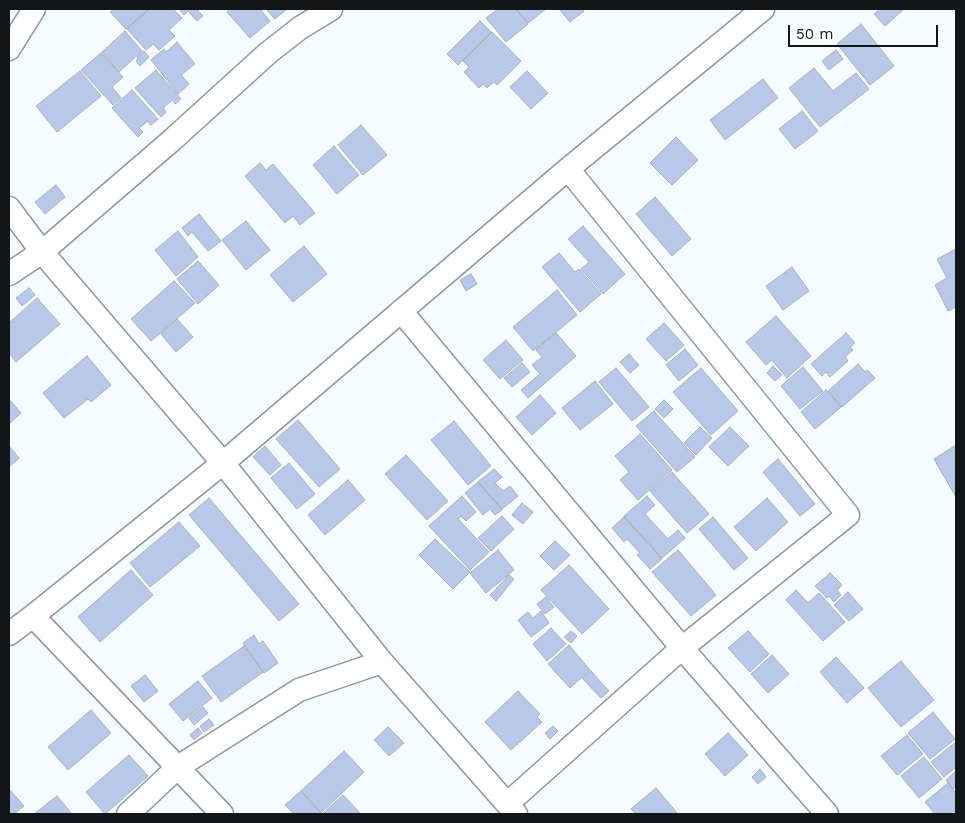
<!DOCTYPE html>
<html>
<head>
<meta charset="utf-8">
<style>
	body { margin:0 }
	#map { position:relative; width:965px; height:823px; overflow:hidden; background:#f5fbfe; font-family:"Work Sans",sans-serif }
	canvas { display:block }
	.frame { position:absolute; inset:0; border:10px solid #131618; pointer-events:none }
	.scale { position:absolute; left:788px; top:25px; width:150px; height:22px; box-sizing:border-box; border:2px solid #131618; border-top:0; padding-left:6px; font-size:15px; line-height:18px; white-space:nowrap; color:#131618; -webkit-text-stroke:4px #fff; paint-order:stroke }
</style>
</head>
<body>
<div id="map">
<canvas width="965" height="823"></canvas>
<div class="frame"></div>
<div class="scale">50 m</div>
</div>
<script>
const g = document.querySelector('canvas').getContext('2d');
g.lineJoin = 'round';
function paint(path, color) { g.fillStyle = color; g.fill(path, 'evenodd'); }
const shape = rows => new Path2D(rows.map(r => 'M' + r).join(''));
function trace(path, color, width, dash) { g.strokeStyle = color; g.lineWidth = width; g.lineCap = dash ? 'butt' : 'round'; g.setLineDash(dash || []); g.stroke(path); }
const building = shape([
	[114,9,149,9,126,29,110,12,114,9],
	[149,9,173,9,182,18,169,30,175,36,159,50,153,44,146,50,127,29,149,9],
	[179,9,200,9,198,11,203,16,197,21,188,11,184,15,179,9],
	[230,9,260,9,270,21,250,38,227,12,230,9],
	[266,9,287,9,275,19,266,9],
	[498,9,516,9,528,24,506,42,486,18,498,9],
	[516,9,546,9,528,23,516,9],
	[559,9,582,9,584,11,570,22,559,9],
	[880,9,903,9,903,10,885,26,874,14,880,9],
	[480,21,491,32,458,65,447,54,480,21],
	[861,24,894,66,870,85,837,44,861,24],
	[125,31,142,51,119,72,102,52,125,31],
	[492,32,521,61,497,85,494,82,487,88,483,84,479,88,464,72,469,67,463,61,492,32],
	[177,42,195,64,181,75,189,84,178,94,151,60,164,49,166,52,177,42],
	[836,50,843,59,829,70,822,61,836,50],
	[144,51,149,57,140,66,136,61,138,59,137,57,144,51],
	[101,53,123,77,112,87,121,98,113,105,81,70,101,53],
	[814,68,833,91,856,73,869,89,820,127,789,88,814,68],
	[156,70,181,99,175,104,172,100,163,108,166,112,161,117,135,88,156,70],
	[80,71,101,96,57,132,36,106,80,71],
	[527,71,548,93,531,109,510,87,527,71],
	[763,79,778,98,725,140,710,120,763,79],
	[132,90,158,119,151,125,148,121,139,128,143,132,138,137,112,108,132,90],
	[802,111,818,131,795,149,779,129,802,111],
	[361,125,387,155,363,175,338,145,361,125],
	[676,137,698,160,672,185,650,163,676,137],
	[334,146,359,175,337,194,313,165,334,146],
	[260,163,266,170,273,164,315,213,300,225,293,216,285,223,245,176,260,163],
	[56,185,65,197,45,214,35,202,56,185],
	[655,197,691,239,672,256,636,214,655,197],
	[199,214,221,241,208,251,192,232,188,236,182,228,199,214],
	[246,221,270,250,246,270,222,240,246,221],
	[583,226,625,274,603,294,581,269,589,262,568,239,583,226],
	[178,231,198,257,176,276,155,250,178,231],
	[304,246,327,274,293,302,270,275,304,246],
	[956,249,956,307,948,311,935,285,947,278,937,259,956,249],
	[559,253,575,272,579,269,601,294,580,312,542,267,559,253],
	[198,261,219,285,198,304,177,279,198,261],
	[792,267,809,291,783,310,766,286,792,267],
	[471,274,477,284,466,291,460,280,471,274],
	[174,281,195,303,151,341,131,319,174,281],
	[29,288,35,295,22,306,16,298,29,288],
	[557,290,577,315,533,351,513,327,557,290],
	[37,298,60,324,16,362,9,353,9,323,37,298],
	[776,316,811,356,787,378,772,360,766,365,746,342,776,316],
	[177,319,193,337,176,352,161,334,177,319],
	[664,323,684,345,666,361,646,339,664,323],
	[556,333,576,356,528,398,521,390,540,374,532,365,542,357,536,350,556,333],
	[846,333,855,343,850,347,853,350,845,357,848,361,830,377,826,372,822,376,811,364,846,333],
	[506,340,523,360,500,379,483,360,506,340],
	[685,349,698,365,679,381,666,365,685,349],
	[629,354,639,365,630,373,620,362,629,354],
	[87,356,111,385,91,402,88,399,64,418,43,393,87,356],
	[522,363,530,372,512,387,504,378,522,363],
	[858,364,865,372,867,370,875,378,842,407,828,391,858,364],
	[773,366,782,375,775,381,767,373,773,366],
	[803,367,823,391,800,409,781,386,803,367],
	[616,368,649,407,632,421,599,382,616,368],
	[701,368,738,411,711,435,673,392,701,368],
	[595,381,613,404,580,430,562,408,595,381],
	[826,390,841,407,815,429,801,412,826,390],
	[540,395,556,413,532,435,516,417,540,395],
	[9,399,21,413,9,424,9,399],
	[664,400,673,409,664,418,655,409,664,400],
	[654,411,695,457,677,472,636,426,654,411],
	[298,420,340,469,319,487,276,439,298,420],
	[454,421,491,466,468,485,431,440,454,421],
	[700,427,712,438,696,455,684,443,700,427],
	[730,427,749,446,728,466,709,447,730,427],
	[640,434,672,470,638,500,620,480,629,472,615,456,640,434],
	[956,445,956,497,934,459,956,445],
	[9,446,19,458,9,467,9,446],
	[265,446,281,465,270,475,253,457,265,446],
	[406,455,448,501,427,520,385,474,406,455],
	[778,459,815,504,800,516,763,472,778,459],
	[289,463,315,494,297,509,271,478,289,463],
	[494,469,502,477,495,483,503,491,510,486,518,496,502,509,478,482,494,469],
	[672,472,709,514,687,533,650,491,672,472],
	[348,480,365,500,325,535,308,515,348,480],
	[478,482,502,510,495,515,490,509,483,515,465,493,478,482],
	[462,496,476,512,466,521,461,516,458,519,489,552,470,570,429,526,462,496],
	[647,496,655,505,645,514,668,539,678,530,685,538,662,558,624,516,647,496],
	[209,498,299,604,279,621,189,515,209,498],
	[767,498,788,522,756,551,734,527,767,498],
	[522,503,533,512,523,524,512,515,522,503],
	[502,516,514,529,491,551,478,538,502,516],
	[624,517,662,559,650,569,637,555,640,553,627,539,624,542,612,528,624,517],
	[713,517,748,558,734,570,699,529,713,517],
	[179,522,200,546,150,587,130,563,179,522],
	[435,539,470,572,453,589,419,555,435,539],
	[555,541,570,555,554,570,540,556,555,541],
	[498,550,514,570,486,593,470,573,498,550],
	[678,550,716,595,691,616,652,572,678,550],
	[569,565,609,609,582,634,541,590,569,565],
	[131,570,153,595,100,642,78,617,131,570],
	[830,573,842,585,837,590,841,595,834,602,829,596,827,598,815,586,830,573],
	[509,575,514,579,496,601,490,595,509,575],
	[796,590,808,603,819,593,845,622,823,641,786,600,796,590],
	[848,592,863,609,849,621,834,605,848,592],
	[546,597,554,607,545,614,537,604,546,597],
	[541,611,549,623,531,637,518,620,528,612,533,618,541,611],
	[551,628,566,644,547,661,533,644,551,628],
	[571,631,577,636,571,643,564,637,571,631],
	[748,631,769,654,750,672,728,648,748,631],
	[254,635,259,644,263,641,278,663,264,673,243,643,254,635],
	[569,645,590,670,570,688,548,664,569,645],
	[244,646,263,672,221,702,202,676,244,646],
	[772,655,789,674,768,693,751,674,772,655],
	[836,657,864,688,847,703,820,672,836,657],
	[901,661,934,700,901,727,868,688,901,661],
	[591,671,609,691,601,698,582,678,591,671],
	[145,675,158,691,144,702,131,686,145,675],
	[198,681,212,698,183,721,169,704,198,681],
	[518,691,540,714,537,717,542,722,511,750,485,722,518,691],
	[203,707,208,713,194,725,189,718,203,707],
	[91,710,111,733,68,770,48,747,91,710],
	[933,712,955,739,930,759,908,733,933,712],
	[209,719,214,725,204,732,200,726,209,719],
	[553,726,558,731,550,739,545,733,553,726],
	[388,727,404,743,389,756,374,740,388,727],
	[198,728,202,733,194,740,190,735,198,728],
	[728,733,748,755,725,776,705,754,728,733],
	[907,735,923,754,897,775,881,756,907,735],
	[956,742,956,767,944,777,931,762,956,742],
	[344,751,364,772,321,813,301,791,344,751],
	[129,755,148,776,105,814,86,792,129,755],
	[924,757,942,779,919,798,901,776,924,757],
	[760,769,766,777,758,784,752,777,760,769],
	[956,771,956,786,953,789,946,780,956,771],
	[948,783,956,793,956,814,935,814,925,802,948,783],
	[656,788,678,814,636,814,631,809,656,788],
	[9,789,24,806,14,814,9,814,9,789],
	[301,791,321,813,319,814,294,814,285,805,301,791],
	[343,795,361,814,322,814,343,795],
	[57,796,72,814,34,814,57,796]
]);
const minor = shape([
	[9,49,34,9],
	[9,208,42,252,223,463,382,662],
	[9,274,42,252,171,141,268,53,300,28,331,9],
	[401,311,682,648,827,814],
	[33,616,222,814],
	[9,634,33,616,223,463,568,169,763,9],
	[507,804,682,648,848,515,568,169],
	[128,814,178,767,299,690,382,662,516,814]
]);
paint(building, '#b8c8e9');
trace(building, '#abafb7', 1);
trace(minor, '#8e979c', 25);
trace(minor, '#fff', 22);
</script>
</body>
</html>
